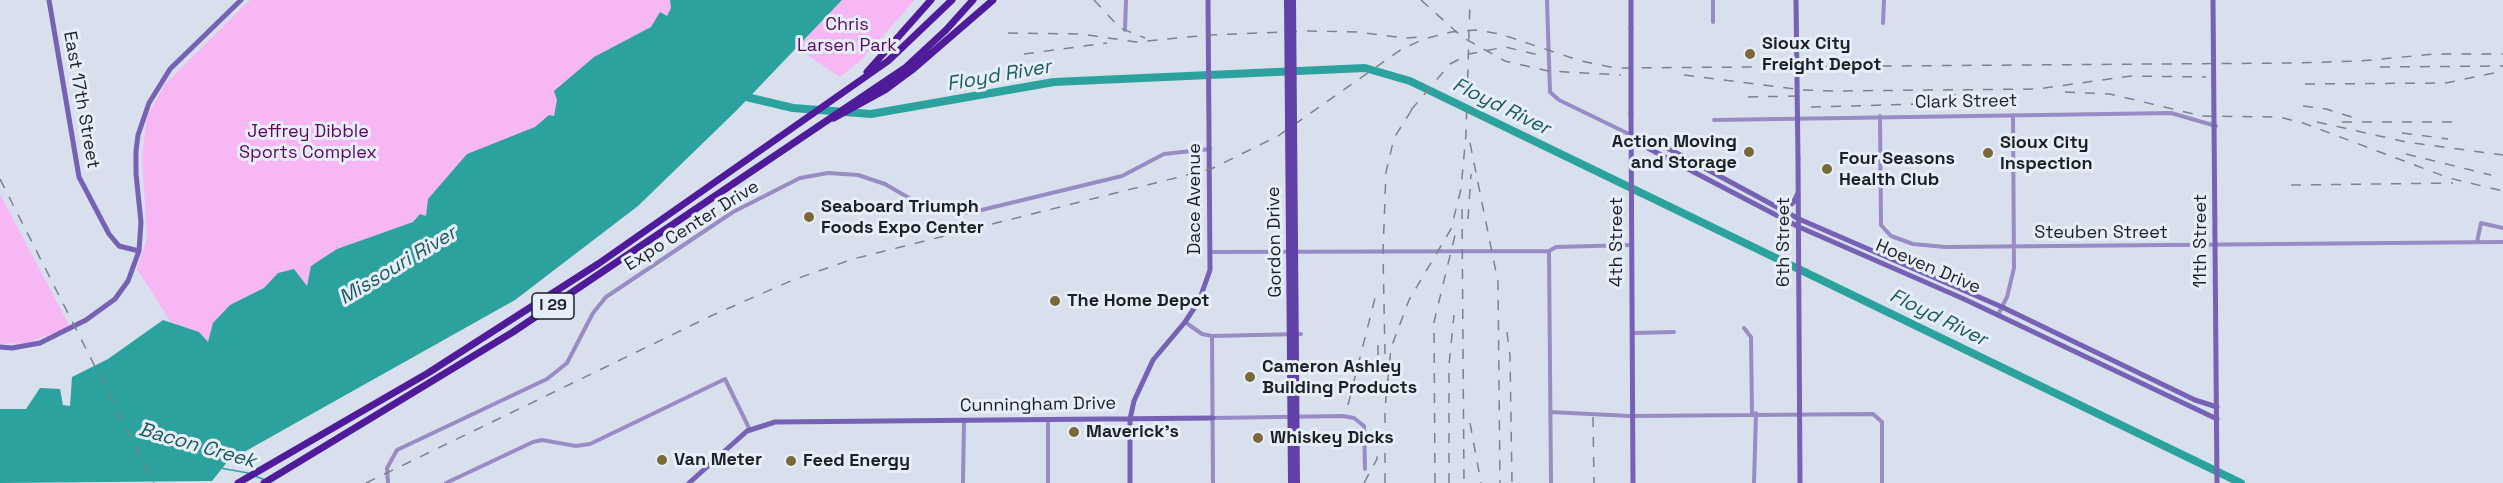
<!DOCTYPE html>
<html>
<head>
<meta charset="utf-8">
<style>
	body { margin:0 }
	canvas { display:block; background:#d9e0ed }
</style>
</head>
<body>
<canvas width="2503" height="483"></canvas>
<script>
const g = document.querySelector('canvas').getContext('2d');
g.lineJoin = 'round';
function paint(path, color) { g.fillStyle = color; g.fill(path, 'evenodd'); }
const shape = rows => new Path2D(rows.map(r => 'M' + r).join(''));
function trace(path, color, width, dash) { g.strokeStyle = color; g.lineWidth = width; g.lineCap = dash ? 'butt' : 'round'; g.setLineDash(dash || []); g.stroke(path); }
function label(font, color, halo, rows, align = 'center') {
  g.font = font + ' "Space Grotesk",sans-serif'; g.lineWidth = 6; g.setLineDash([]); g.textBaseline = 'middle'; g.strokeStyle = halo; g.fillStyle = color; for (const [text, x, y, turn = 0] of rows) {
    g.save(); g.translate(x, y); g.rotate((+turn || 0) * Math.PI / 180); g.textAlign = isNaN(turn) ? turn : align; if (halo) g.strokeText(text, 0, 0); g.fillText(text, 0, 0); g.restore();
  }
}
const green = shape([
	[250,0,700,0,495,177,194,359,137,269,147,238,142,157,147,117,165,84],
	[842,0,915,0,861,60,840,77,797,48],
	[0,194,70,327,27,343,0,344]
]);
const water = shape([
	[670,0,842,0,737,110,638,206,515,300,228,461,212,481,0,483,0,409,26,409,40,388,60,389,63,405,70,406,72,377,108,359,163,320,199,332,208,342,213,323,230,305,264,288,278,273,294,269,307,286,311,266,337,249,413,222,420,214,426,216,428,199,467,154,535,127,549,115,554,116,557,100,554,91,594,57,651,27,660,12,667,16,671,8]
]);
const stream = shape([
	[220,468,248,473],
	[255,476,265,480]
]);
const river = shape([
	[738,95,793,108,871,114,1054,82,1365,68,1410,81,2241,483]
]);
const street = shape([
	[1547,0,1550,92,1559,100,1631,135],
	[1713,22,1713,0],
	[1883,23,1884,0],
	[1125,30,1126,0],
	[1880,116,1881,225,1891,236,1913,244,1945,247,2503,242],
	[1714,120,2171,113,2216,126],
	[2477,242,2481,223,2503,228],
	[1549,251,1551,483],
	[1212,252,1549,251,1556,247,1632,245],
	[1998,315,2007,297,2014,268,2013,115],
	[1185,322,1202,334,1212,336,1213,483],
	[1744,328,1751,337,1752,413],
	[1633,333,1674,332],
	[1212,336,1301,334],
	[1550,412,1630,416,1873,414,1882,422,1882,483],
	[1213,418,1343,416,1354,418,1364,426,1365,469],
	[388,483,387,468,397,450,547,379,567,363,593,313,606,297,733,212,800,178,828,173,858,175,885,184,921,205,941,212,969,213,1122,176,1164,154,1210,149],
	[446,483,533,442,542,440,576,446,590,444,725,379,750,430],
	[963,483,964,421],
	[1048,483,1048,420],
	[1754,483,1756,413]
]);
const secondary = shape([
	[49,0,79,177,109,234,119,246,139,251],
	[1631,0,1631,29],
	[2213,0,2217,483],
	[1631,114,1633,483],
	[1631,135,1640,144,1799,227,1964,299,2217,419],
	[1632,135,1660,144,1799,219,2002,307,2195,400,2217,407],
	[1798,159,1800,483],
	[1782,209,1793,203,1798,193],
	[0,347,12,348,40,343,86,320,115,299,128,281,139,251,141,222,136,174,136,151,138,135,149,103,170,69,241,0],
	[689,483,747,431,775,422,1213,418],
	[1130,483,1130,419,1134,401,1153,360,1185,322,1199,301,1210,270,1208,0]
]);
const highway = shape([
	[867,72,931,0],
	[834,118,885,90,912,70,993,0],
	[238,483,428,373,598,264,888,61,952,0],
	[264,483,513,332,905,68,946,30,973,0]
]);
const rail = shape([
	[1094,0,1120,28,1145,38],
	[1421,0,1462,37,1505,61,1548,71,1621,75],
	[1008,33,1081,34,1136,42,1209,35,1309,31,1357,32,1405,38,1420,37],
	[1024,54,1107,43],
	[2380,67,2503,66],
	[1684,75,1803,90,1834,91,2037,89,2131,76,2206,77],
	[2305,84,2446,83,2503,71],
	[2065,92,2110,94,2202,116,2279,117,2303,123,2449,178,2503,191],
	[1748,97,1798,96],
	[2303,106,2326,109,2358,119],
	[1811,107,1922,104,1956,95],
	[1411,110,1450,64,1469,54,1505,47,1539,55],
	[2317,122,2406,142,2503,155],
	[2342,122,2457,122],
	[2402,133,2448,139],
	[1470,143,1498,282,1500,483],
	[2406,154,2491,175],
	[0,179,154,483],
	[2291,185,2453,183],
	[1462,209,1464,483],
	[1468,219,1471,174],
	[1507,332,1510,356,1512,483],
	[1378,345,1378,390],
	[1385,354,1383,252,1386,172,1394,138,1416,103],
	[1348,405,1377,290],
	[1593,417,1594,483],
	[1470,423,1481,483],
	[366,483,713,315,793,280,853,259,1211,169,1278,136,1402,49,1424,39,1451,32,1476,30,1500,34,1581,61,1615,68,2293,63,2360,61,2435,54,2503,54],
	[1364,483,1377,459,1378,444],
	[1385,483,1385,408,1391,348,1409,300,1451,229,1461,189,1466,134,1470,0],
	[1435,483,1434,322,1456,231],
	[1449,483,1449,365,1454,315]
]);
const secondaryBridge = shape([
	[1796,0,1798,159],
	[1631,29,1631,114]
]);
const primaryBridge = shape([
	[1287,0,1291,483],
	[1293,0,1297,483]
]);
const markers = [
	[1750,54,6,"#7a6836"],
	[1749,152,6,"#7a6836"],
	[1988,153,6,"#7a6836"],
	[1827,169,6,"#7a6836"],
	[809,217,6,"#7a6836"],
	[1055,301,6,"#7a6836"],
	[1250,377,6,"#7a6836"],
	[1074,432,6,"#7a6836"],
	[1258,438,6,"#7a6836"],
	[662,460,6,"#7a6836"],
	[791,461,6,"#7a6836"]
];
const shields = [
	[553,306,42]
];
const shieldNames = [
	["I 29",553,306]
];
const parkNames = [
	["Chris",847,25],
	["Larsen Park",847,46],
	["Jeffrey Dibble",308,132],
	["Sports Complex",308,153]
];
const poiNames = [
	["Sioux City",1762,44],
	["Freight Depot",1762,65],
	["Action Moving",1737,142,"right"],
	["and Storage",1737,163,"right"],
	["Sioux City",2000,143],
	["Inspection",2000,164],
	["Four Seasons",1839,159],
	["Health Club",1839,180],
	["Seaboard Triumph",821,207],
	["Foods Expo Center",821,228],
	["The Home Depot",1067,301],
	["Cameron Ashley",1262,367],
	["Building Products",1262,388],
	["Maverick's",1086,432],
	["Whiskey Dicks",1270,438],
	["Van Meter",674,460],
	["Feed Energy",803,461]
];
const streetNames = [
	["East 17th Street",81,100,80],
	["Clark Street",1966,102,-1],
	["Dace Avenue",1195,199,-90],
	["Expo Center Drive",692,226,-32],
	["Steuben Street",2101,233],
	["11th Street",2201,241,-90],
	["Gordon Drive",1275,242,-91],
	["4th Street",1617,242,-90],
	["6th Street",1784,242,-90],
	["Hoeven Drive",1928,267,23],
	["Cunningham Drive",1038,405,-1]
];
const waterNames = [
	["Floyd River",999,76,-10],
	["Floyd River",1501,107,26],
	["Missouri River",398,266,-31],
	["Floyd River",1938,318,26],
	["Bacon Creek",197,446,16]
];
paint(green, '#f7b6f4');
paint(water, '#2ca29e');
trace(stream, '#2ca29e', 1.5);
trace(river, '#2ca29e', 8);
trace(street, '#998cc5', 4);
trace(secondary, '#7761b4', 5);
trace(highway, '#4f1b9a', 7);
trace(rail, '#7c828a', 1.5, [10, 10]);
trace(secondaryBridge, '#7761b4', 5);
trace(primaryBridge, '#6140a7', 6);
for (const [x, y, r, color] of markers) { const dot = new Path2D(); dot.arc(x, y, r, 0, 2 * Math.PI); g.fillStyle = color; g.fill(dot); trace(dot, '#e6eefa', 2); }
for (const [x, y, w] of shields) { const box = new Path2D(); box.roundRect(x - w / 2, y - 13, w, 26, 4.5); g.fillStyle = '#e6eefa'; g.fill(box); trace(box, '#1d2024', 1.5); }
label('bold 16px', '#1d2024', null, shieldNames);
label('18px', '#600460', '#e6eefa', parkNames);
label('bold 18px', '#1d2024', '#e6eefa', poiNames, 'left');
label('18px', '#1d2024', '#e6eefa', streetNames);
label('italic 20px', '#1d5b59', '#e6eefa', waterNames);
</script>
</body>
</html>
